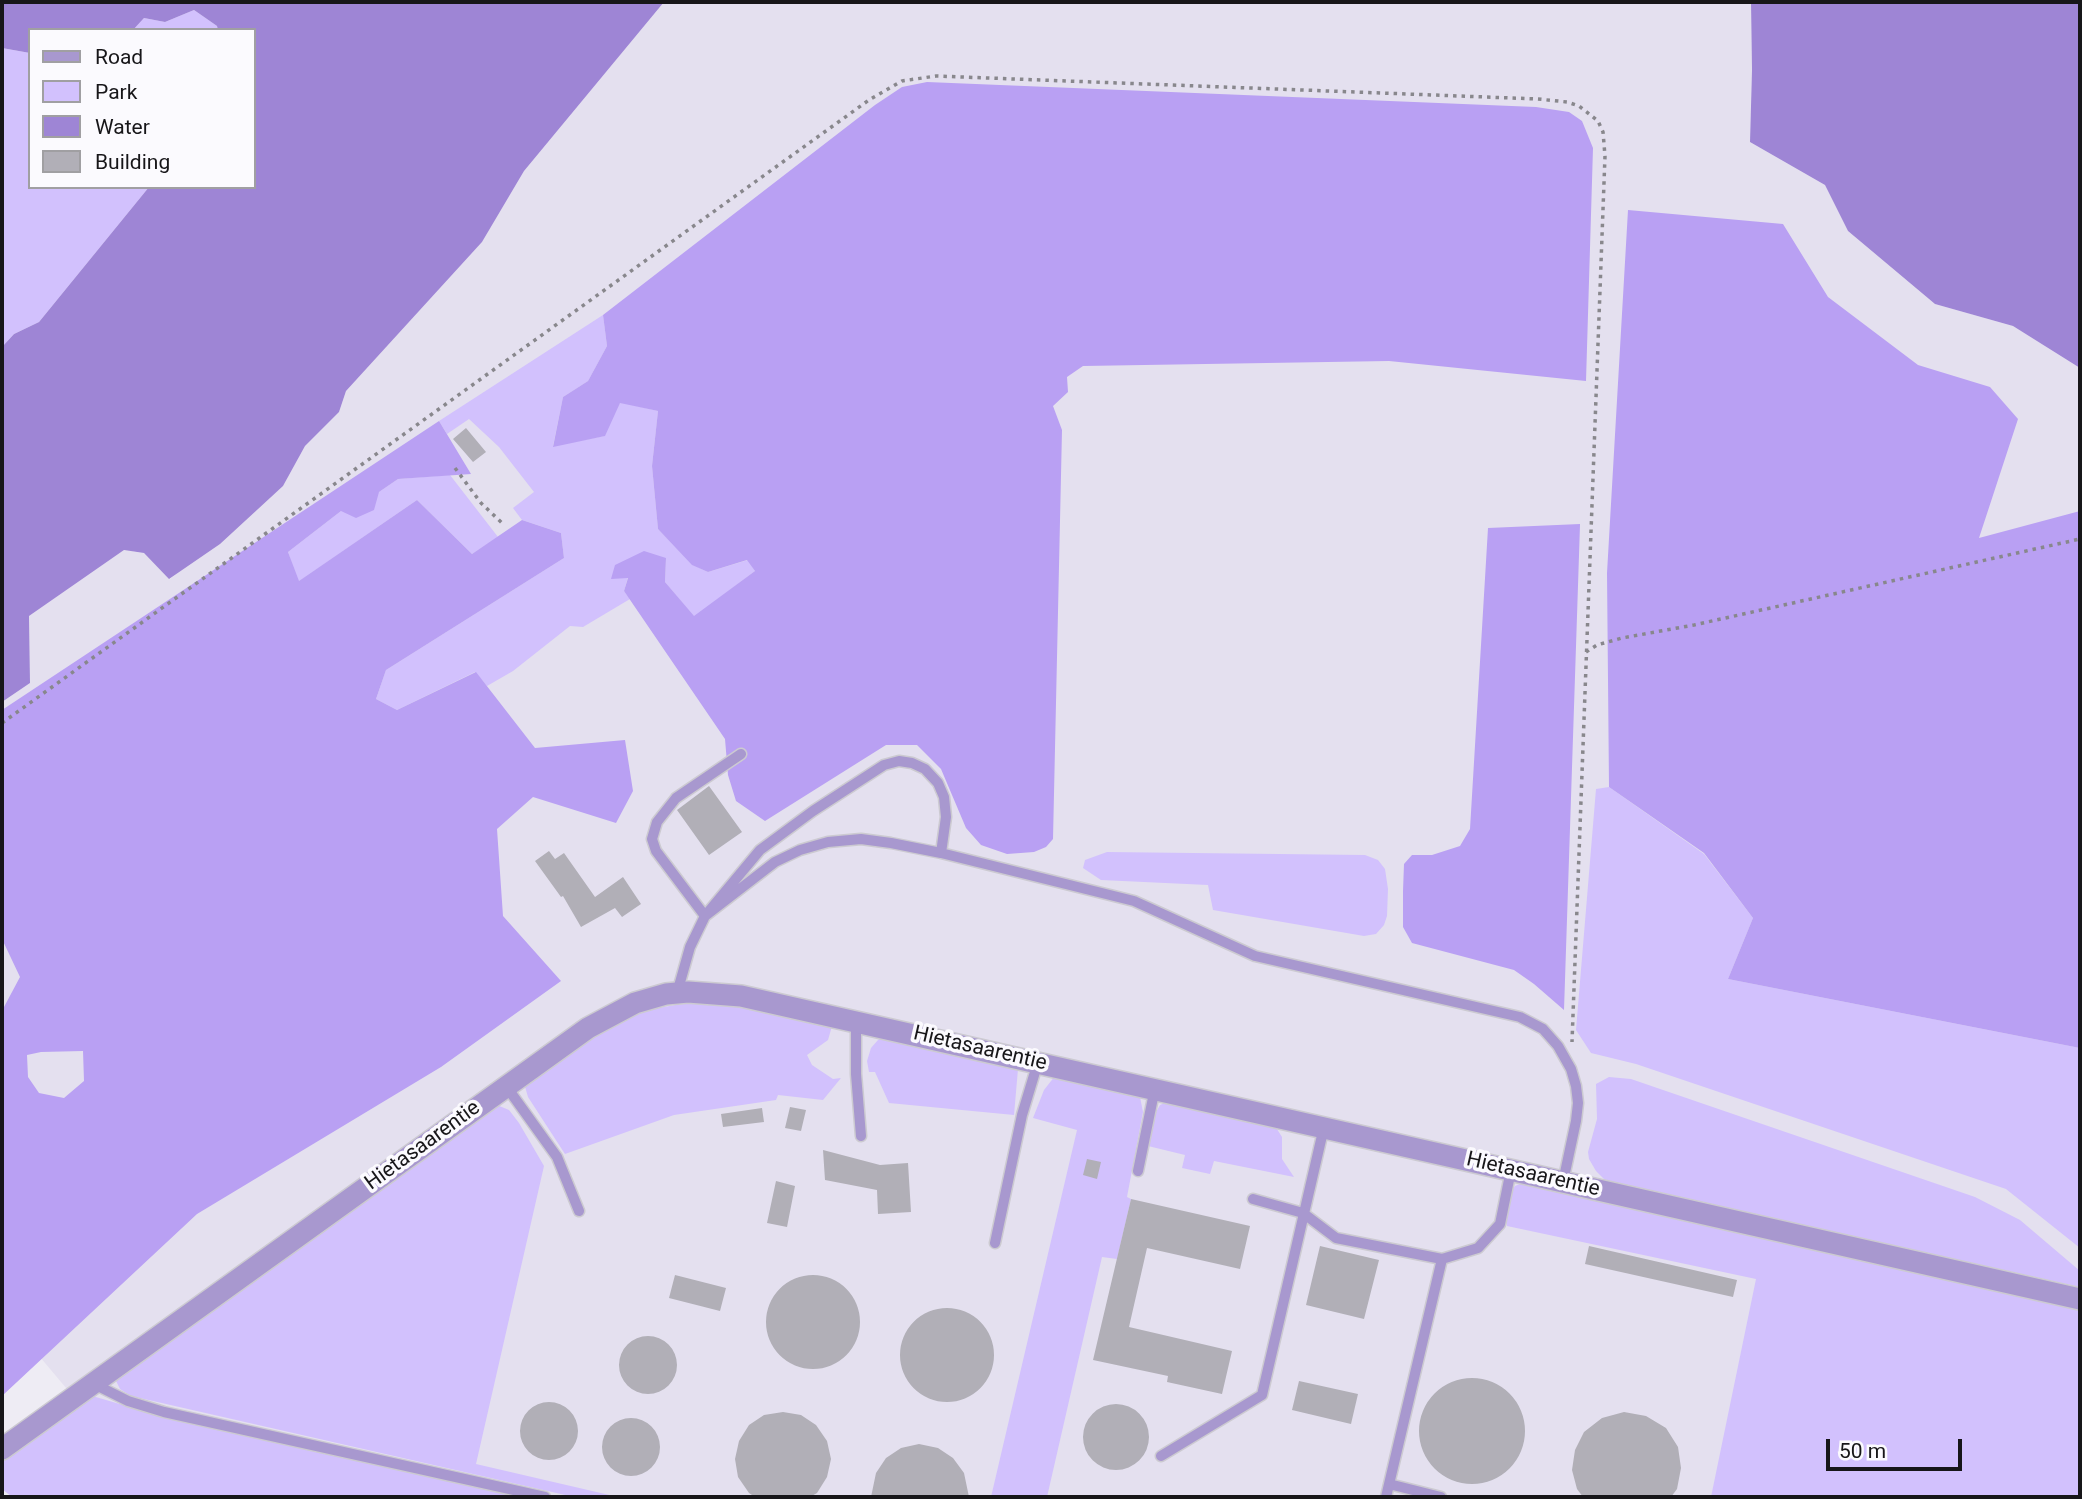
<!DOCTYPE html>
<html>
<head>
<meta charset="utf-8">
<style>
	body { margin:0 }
	#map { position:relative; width:2082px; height:1499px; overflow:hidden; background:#eeecf4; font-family:Roboto,sans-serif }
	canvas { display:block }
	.frame { position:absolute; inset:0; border:4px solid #171619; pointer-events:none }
	.legend { position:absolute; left:28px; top:28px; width:228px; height:161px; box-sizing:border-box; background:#fbfafe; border:2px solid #a09fa2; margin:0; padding:9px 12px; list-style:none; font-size:21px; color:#171619 }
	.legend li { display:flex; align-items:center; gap:14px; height:35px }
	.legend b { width:35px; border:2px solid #a09fa2 }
	.scale { position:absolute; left:1826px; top:1439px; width:136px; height:32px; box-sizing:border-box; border:4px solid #171619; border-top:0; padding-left:9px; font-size:21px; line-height:24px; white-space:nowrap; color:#171619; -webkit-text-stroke:5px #fbfafe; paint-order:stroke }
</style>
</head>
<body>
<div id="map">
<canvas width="2082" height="1499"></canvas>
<div class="frame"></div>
<ul class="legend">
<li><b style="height:9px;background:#a898cf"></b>Road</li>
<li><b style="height:19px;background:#d2c1fd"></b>Park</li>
<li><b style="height:19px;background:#9e85d5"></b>Water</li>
<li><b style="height:19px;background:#b1afb7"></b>Building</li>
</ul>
<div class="scale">50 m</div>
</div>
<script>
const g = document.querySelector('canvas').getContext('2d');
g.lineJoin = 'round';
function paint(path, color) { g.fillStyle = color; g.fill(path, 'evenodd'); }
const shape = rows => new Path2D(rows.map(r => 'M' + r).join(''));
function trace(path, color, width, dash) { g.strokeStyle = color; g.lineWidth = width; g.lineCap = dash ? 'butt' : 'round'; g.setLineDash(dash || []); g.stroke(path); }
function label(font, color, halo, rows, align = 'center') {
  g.font = font + ' Roboto,sans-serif'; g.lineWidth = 7; g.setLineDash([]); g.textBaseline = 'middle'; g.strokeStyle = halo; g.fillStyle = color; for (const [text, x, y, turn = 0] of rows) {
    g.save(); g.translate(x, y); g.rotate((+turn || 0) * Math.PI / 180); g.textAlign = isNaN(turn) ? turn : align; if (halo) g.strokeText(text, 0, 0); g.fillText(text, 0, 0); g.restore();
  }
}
const built = shape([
	[664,2,1751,2,1752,70,1750,142,1825,185,1848,231,1935,304,2013,326,2080,368,2080,1497,347,1497,115,1446,2,1312,2,702,30,683,29,616,124,550,144,553,170,579,283,486,305,446,339,412,346,391,482,242,524,171]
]);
const green = shape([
	[194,10,217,26,218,30,133,30,144,18,165,22],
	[2,48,30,53,30,187,149,187,39,322,14,334,2,347],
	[603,315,607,346,588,381,563,397,553,446,604,436,620,402,658,411,652,466,658,529,693,565,708,572,748,560,755,571,694,617,665,582,666,558,612,578,628,577,624,591,630,599,583,627,570,626,513,671,487,686,475,672,397,710,376,699,386,670,564,558,561,533,522,520,513,508,534,492,499,447,469,419,447,434,439,421],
	[450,475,498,537,472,554,417,500,298,582,288,552,341,511,379,492,398,479],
	[1609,787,1704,854,1753,918,1728,979,2080,1048,2080,1248,2006,1189,1636,1064,1591,1053,1576,1030,1596,789],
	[1107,852,1365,855,1378,860,1385,869,1388,889,1387,916,1384,925,1376,934,1364,936,1213,910,1208,885,1101,880,1083,868,1085,860],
	[703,1002,733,1004,832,1026,828,1040,807,1055,812,1065,833,1079,841,1078,823,1100,778,1095,776,1100,674,1115,565,1154,528,1097,524,1083,599,1032,622,1020,648,1010,675,1005],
	[885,1036,1018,1069,1014,1115,889,1103,875,1072,869,1072,867,1061,871,1048,878,1040],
	[1055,1076,1138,1094,1140,1097,1143,1112,1127,1197,1131,1199,1117,1259,1102,1257,1047,1497,991,1497,1077,1130,1033,1118,1044,1090],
	[1609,1077,1631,1079,1975,1197,2020,1220,2080,1271,2080,1287,1606,1181,1596,1171,1589,1159,1588,1152,1597,1119,1596,1084],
	[1167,1102,1275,1126,1282,1137,1282,1159,1294,1177,1214,1161,1210,1174,1182,1168,1185,1155,1148,1146,1155,1114,1160,1105],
	[497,1105,509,1110,519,1123,544,1166,476,1464,618,1497,574,1497,131,1396,120,1389,116,1381,489,1108],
	[1525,1182,2080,1308,2080,1497,1711,1497,1756,1279,1507,1226,1505,1218,1510,1194,1515,1186],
	[89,1395,164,1417,520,1497,12,1497,2,1489,2,1461]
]);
const forest = shape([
	[927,82,1536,107,1569,112,1582,121,1593,148,1586,381,1389,361,1083,366,1067,377,1068,392,1053,406,1062,430,1053,839,1046,847,1034,852,1007,854,981,845,966,828,941,769,917,745,886,745,765,821,736,801,728,775,725,739,624,591,628,578,611,579,615,565,644,551,666,558,665,582,694,616,755,571,747,560,708,572,692,565,658,529,652,466,658,411,620,403,605,436,553,447,563,397,588,381,607,346,603,315,875,105,902,87],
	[1628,210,1783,224,1828,297,1918,365,1990,387,2018,419,1979,538,2080,511,2080,1048,1728,979,1753,918,1704,853,1609,787,1607,573],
	[439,421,471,474,398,479,379,492,374,510,356,518,341,511,288,552,299,581,417,500,472,554,522,520,561,533,564,558,386,670,376,699,397,710,476,672,535,748,625,740,633,791,616,823,533,797,497,829,503,916,561,981,441,1067,197,1214,2,1396,2,1007,4,1007,20,977,2,939,2,710],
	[83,1051,84,1081,64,1098,39,1093,28,1077,27,1055,41,1052],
	[1580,524,1580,525,1564,1010,1534,984,1514,970,1412,943,1403,927,1403,891,1404,864,1412,855,1432,855,1460,846,1470,829,1488,528]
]);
const water = shape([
	[2,2,664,2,524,171,482,242,346,391,339,412,305,446,283,486,220,544,169,579,144,553,124,550,29,616,30,683,2,702,2,347,14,334,39,322,149,187,254,187,254,30,218,30,217,26,194,10,165,22,144,18,133,30,30,30,30,53,2,48],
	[1751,2,2080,2,2080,368,2013,326,1935,304,1848,231,1825,185,1750,142,1752,70]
]);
const building = shape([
	[466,428,486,452,473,462,453,439],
	[709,786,742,832,709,855,677,810],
	[549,851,555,859,564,853,595,897,623,877,641,904,622,917,615,908,581,927,563,896,561,897,535,861],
	[790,1107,806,1110,801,1131,785,1128],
	[762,1108,764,1122,723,1127,721,1114],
	[823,1150,880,1165,908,1163,911,1212,878,1214,877,1190,825,1180],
	[1087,1159,1101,1162,1097,1179,1083,1175],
	[776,1181,795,1186,787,1227,767,1223],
	[1131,1199,1250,1226,1240,1269,1147,1248,1129,1327,1232,1351,1222,1394,1167,1382,1168,1376,1093,1360],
	[1320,1246,1379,1260,1364,1319,1306,1305],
	[1589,1246,1737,1280,1733,1297,1585,1264],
	'766 1322a47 47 0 1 1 94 0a47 47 0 1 1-94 0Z',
	[675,1275,726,1288,720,1311,669,1298],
	'900 1355a47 47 0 1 1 94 0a47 47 0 1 1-94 0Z',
	'619 1365a29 29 0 1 1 58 0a29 29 0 1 1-58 0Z',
	'1419 1431a53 53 0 1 1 106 0a53 53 0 1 1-106 0Z',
	[1299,1381,1358,1394,1351,1424,1292,1410],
	'520 1431a29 29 0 1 1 58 0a29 29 0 1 1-58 0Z',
	'1083 1437a33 33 0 1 1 66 0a33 33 0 1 1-66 0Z',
	[783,1412,801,1415,816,1425,827,1441,831,1459,827,1477,817,1493,810,1497,755,1497,749,1493,738,1477,735,1459,739,1441,749,1425,764,1415],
	[1624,1412,1646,1416,1666,1428,1678,1447,1681,1468,1677,1489,1671,1497,1583,1497,1577,1489,1572,1470,1575,1450,1584,1432,1602,1418],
	'602 1447a29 29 0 1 1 58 0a29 29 0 1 1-58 0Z',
	[919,1444,938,1448,953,1458,964,1473,969,1497,871,1497,876,1473,886,1458,901,1448]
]);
const path = shape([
	[455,468,481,503,502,523],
	[1586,652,1597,645,1622,638,1694,625,2080,539],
	[2,723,869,100,902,81,936,76,1538,99,1567,102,1579,106,1598,121,1603,132,1605,156,1572,1042]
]);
const lane = shape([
	[741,754,676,798,657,822,652,839,656,851,705,916,760,850,813,811,884,765,899,761,912,763,925,769,938,783,944,797,946,817,941,853],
	[677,993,690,947,705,916,775,862,800,850,828,842,861,839,891,843,941,853,1134,901,1255,956,1520,1017,1543,1029,1558,1046,1571,1069,1576,1086,1578,1103,1576,1121,1563,1182],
	[856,1021,856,1074,861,1136],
	[506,1086,557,1157,579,1211],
	[1138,1171,1155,1088],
	[1253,1199,1303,1213,1336,1238,1442,1259],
	[995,1243,1022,1115,1038,1062],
	[94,1384,128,1401,164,1412,545,1497],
	[1161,1456,1262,1395,1324,1127],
	[1389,1484,1441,1497],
	[1386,1497,1442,1259,1478,1248,1500,1224,1511,1170]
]);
const street = shape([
	[2,1449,588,1028,635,1003,666,994,688,992,741,996,2080,1299]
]);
const streetNames = [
	["Hietasaarentie",980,1049,13],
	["Hietasaarentie",423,1146,-36],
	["Hietasaarentie",1533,1175,13]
];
paint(built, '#e4e0ef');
paint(green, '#d2c1fd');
paint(forest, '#b9a0f3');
paint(water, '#9e85d5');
paint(building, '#b1afb7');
trace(lane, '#cccad1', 13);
trace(street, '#cccad1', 24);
trace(path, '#88878c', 3.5, [3.5, 5]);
trace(lane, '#a898cf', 10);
trace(street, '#a898cf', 21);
label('21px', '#171619', '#fbfafe', streetNames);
</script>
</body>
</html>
